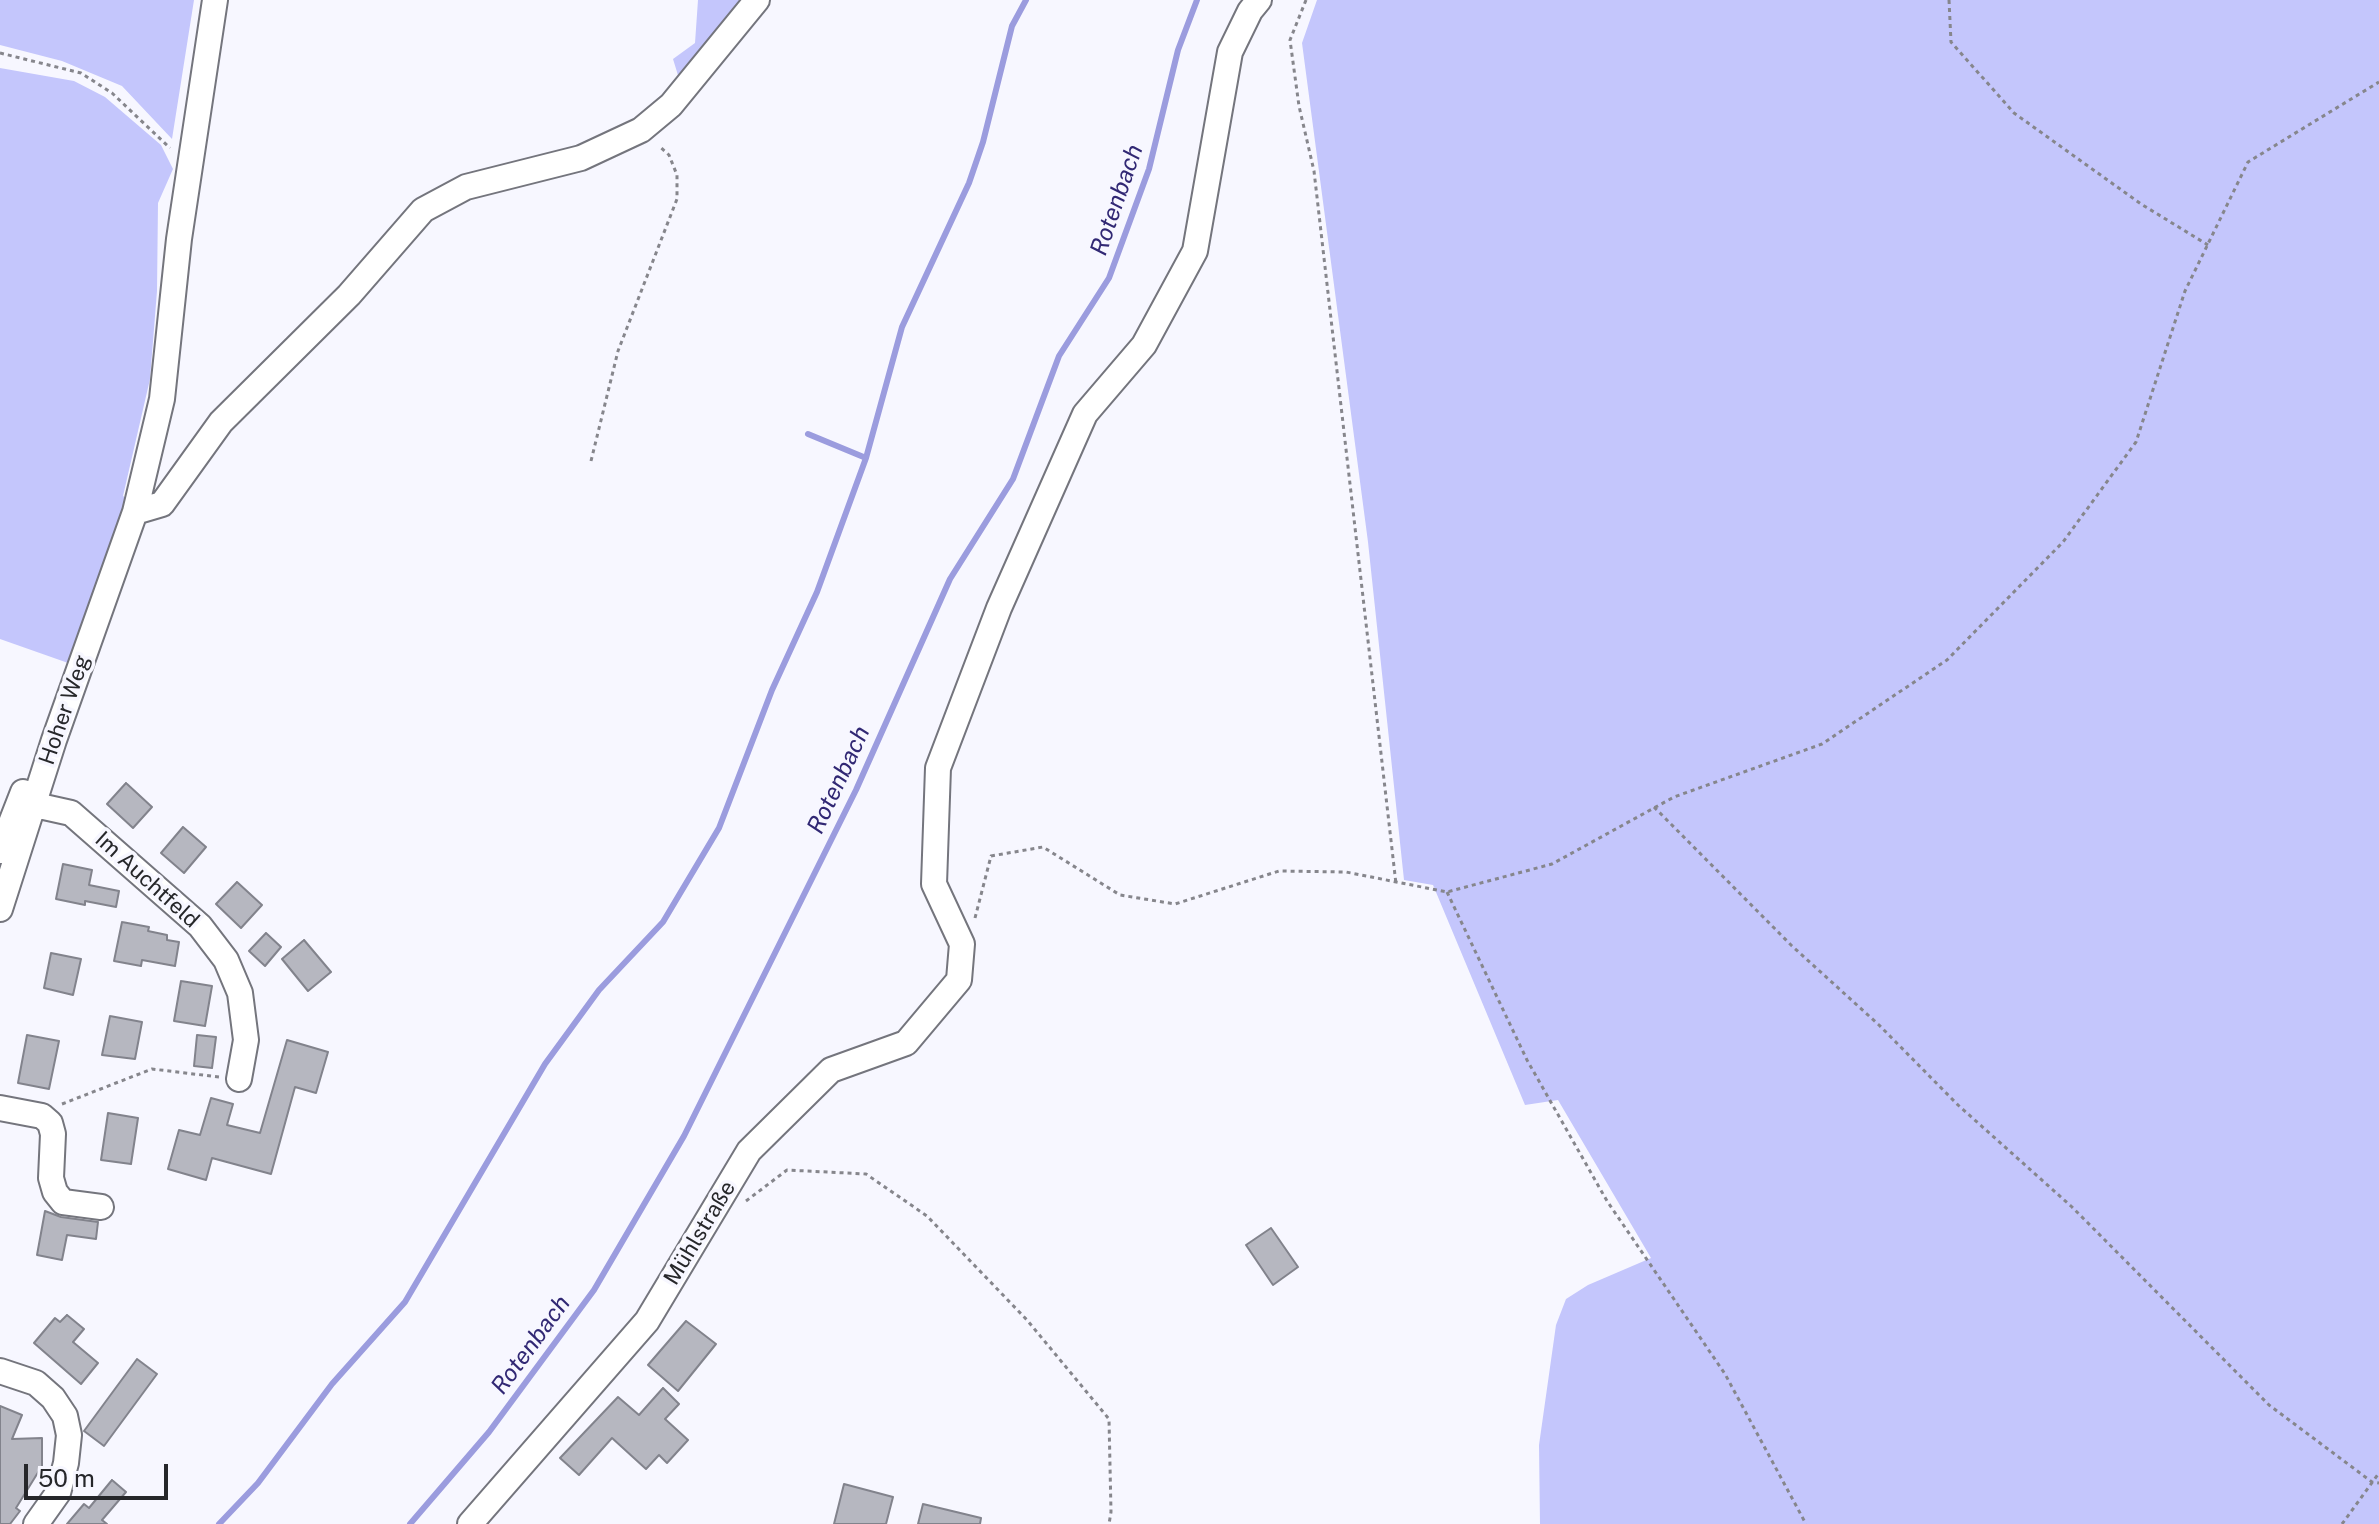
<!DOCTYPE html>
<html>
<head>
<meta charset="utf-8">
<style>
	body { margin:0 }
	#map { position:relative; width:2379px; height:1524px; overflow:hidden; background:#f7f7ff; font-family:"Public Sans",sans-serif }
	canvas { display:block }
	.scale { position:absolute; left:24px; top:1464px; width:144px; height:36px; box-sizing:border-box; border:4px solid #26272a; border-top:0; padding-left:10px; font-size:24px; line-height:28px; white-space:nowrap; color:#26272a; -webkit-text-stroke:6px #f7f7ff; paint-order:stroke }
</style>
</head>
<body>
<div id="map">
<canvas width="2379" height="1524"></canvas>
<div class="scale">50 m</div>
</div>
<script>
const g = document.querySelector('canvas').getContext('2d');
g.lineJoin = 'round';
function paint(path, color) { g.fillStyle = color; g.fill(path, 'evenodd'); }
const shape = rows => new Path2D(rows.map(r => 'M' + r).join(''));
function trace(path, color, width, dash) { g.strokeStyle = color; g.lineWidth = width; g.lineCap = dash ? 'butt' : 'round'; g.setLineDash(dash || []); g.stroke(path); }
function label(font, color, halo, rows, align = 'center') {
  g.font = font + ' "Public Sans",sans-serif'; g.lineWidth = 7; g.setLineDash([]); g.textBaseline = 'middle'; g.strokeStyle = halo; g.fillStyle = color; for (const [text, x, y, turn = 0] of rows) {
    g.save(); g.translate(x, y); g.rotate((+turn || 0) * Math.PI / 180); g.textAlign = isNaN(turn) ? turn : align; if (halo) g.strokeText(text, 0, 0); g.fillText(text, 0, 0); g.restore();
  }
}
const green = shape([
	[0,0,194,0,172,139,122,86,62,61,0,45],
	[698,0,739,0,743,12,681,85,673,59,695,43],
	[1317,0,2379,0,2379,1524,1540,1524,1539,1445,1556,1325,1566,1299,1588,1285,1651,1258,1558,1100,1525,1105,1433,885,1404,880,1368,542,1302,43],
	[0,68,74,81,105,97,161,145,173,169,158,203,157,291,150,379,123,496,129,500,71,664,0,639]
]);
const stream = shape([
	[808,434,866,458],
	[219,1524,258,1483,332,1384,405,1302,545,1064,599,990,663,922,719,828,772,690,817,592,866,458,902,327,969,183,983,142,1012,26,1026,0],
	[410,1524,489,1432,594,1290,684,1136,856,790,950,579,1013,479,1059,356,1109,278,1149,169,1178,50,1197,0]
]);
const building = shape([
	[126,783,152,807,133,828,107,804,126,783],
	[183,827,206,847,184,873,161,853,183,827],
	[63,864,92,870,89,885,119,891,116,907,85,901,85,905,56,899,63,864],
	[237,882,262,905,241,928,216,904,237,882],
	[122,922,149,927,148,931,167,935,167,940,179,942,175,966,142,960,141,966,114,961,122,922],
	[266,933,281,947,265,966,249,951,266,933],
	[304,940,331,972,308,991,282,959,304,940],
	[51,953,81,959,73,995,44,988,51,953],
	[181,981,212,986,205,1026,174,1021,181,981],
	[110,1016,142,1022,135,1059,102,1055,110,1016],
	[27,1035,59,1041,49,1089,18,1083,27,1035],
	[197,1035,216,1037,212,1068,194,1066,197,1035],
	[287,1040,328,1052,316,1093,295,1087,271,1174,212,1158,206,1180,168,1169,179,1130,200,1135,211,1098,233,1104,227,1125,260,1133,287,1040],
	[108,1113,138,1118,131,1164,101,1160,108,1113],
	[45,1211,61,1217,98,1222,96,1239,67,1235,62,1260,37,1255,45,1211],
	[1271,1228,1298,1267,1273,1285,1246,1245,1271,1228],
	[67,1315,84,1329,73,1342,98,1363,81,1384,34,1343,55,1318,60,1322,67,1315],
	[686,1321,716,1344,678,1391,648,1365,686,1321],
	[137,1359,157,1374,104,1446,84,1431,137,1359],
	[663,1388,679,1404,665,1419,688,1440,667,1463,659,1455,646,1469,612,1438,579,1475,560,1458,618,1397,639,1415,663,1388],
	[0,1406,22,1415,12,1439,42,1438,42,1466,16,1508,20,1511,10,1524,0,1524,0,1406],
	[112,1480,126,1492,102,1520,107,1524,67,1524,84,1504,89,1508,112,1480],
	[844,1484,893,1497,886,1524,834,1524,844,1484],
	[923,1504,981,1518,980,1524,918,1524,923,1504]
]);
const path = shape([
	[1306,0,1290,40,1299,106,1314,171,1396,884],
	[1949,0,1951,42,2014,113,2141,204,2208,245],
	[0,53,81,73,112,93,170,148],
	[591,461,618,351,677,199,677,175,669,155,659,146],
	[1654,807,1792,946,1879,1025,1958,1105,2072,1207,2269,1405,2372,1482,2379,1483],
	[1447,892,1527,1060,1607,1201,1725,1374,1806,1524],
	[975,918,991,856,1043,847,1120,895,1175,904,1279,871,1346,872,1447,892,1552,864,1674,797,1822,744,1947,660,2063,542,2136,442,2185,291,2248,162,2379,82],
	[62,1104,152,1069,219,1077],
	[746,1201,787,1170,866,1174,927,1216,1027,1320,1109,1419,1111,1512,1109,1524],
	[2342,1524,2379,1473]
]);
const minor = shape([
	[135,512,162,504,221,422,349,295,423,210,466,187,581,158,641,130,671,105,757,0],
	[35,805,71,813,200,926,226,960,240,993,246,1040,239,1079],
	[0,851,23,792],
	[0,909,54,740,135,512,162,399,179,239,215,0],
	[0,1108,42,1116,50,1123,53,1134,51,1178,55,1192,63,1202,101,1207],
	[0,1371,36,1383,53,1398,65,1416,69,1435,66,1463,58,1493,36,1524],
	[470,1524,647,1321,749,1151,831,1070,906,1043,959,980,962,944,934,884,938,768,999,608,1085,414,1144,345,1195,251,1230,52,1250,11,1259,0]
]);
const streetNames = [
	["Hoher Weg",65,710,-71],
	["Im Auchtfeld",147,880,42],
	["Mühlstraße",700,1233,-59]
];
const waterNames = [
	["Rotenbach",1117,200,-71],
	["Rotenbach",839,780,-65],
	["Rotenbach",531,1345,-54]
];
paint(green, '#c4c6fc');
trace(stream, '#9b9cde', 6);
paint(building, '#b6b7c0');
trace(building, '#82838c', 2);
trace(minor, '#74757d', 28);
trace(path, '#86868c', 3, [4, 4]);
trace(minor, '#fff', 24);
label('22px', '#26272a', '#f7f7ff', streetNames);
label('italic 24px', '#312874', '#f7f7ff', waterNames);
</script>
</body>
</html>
